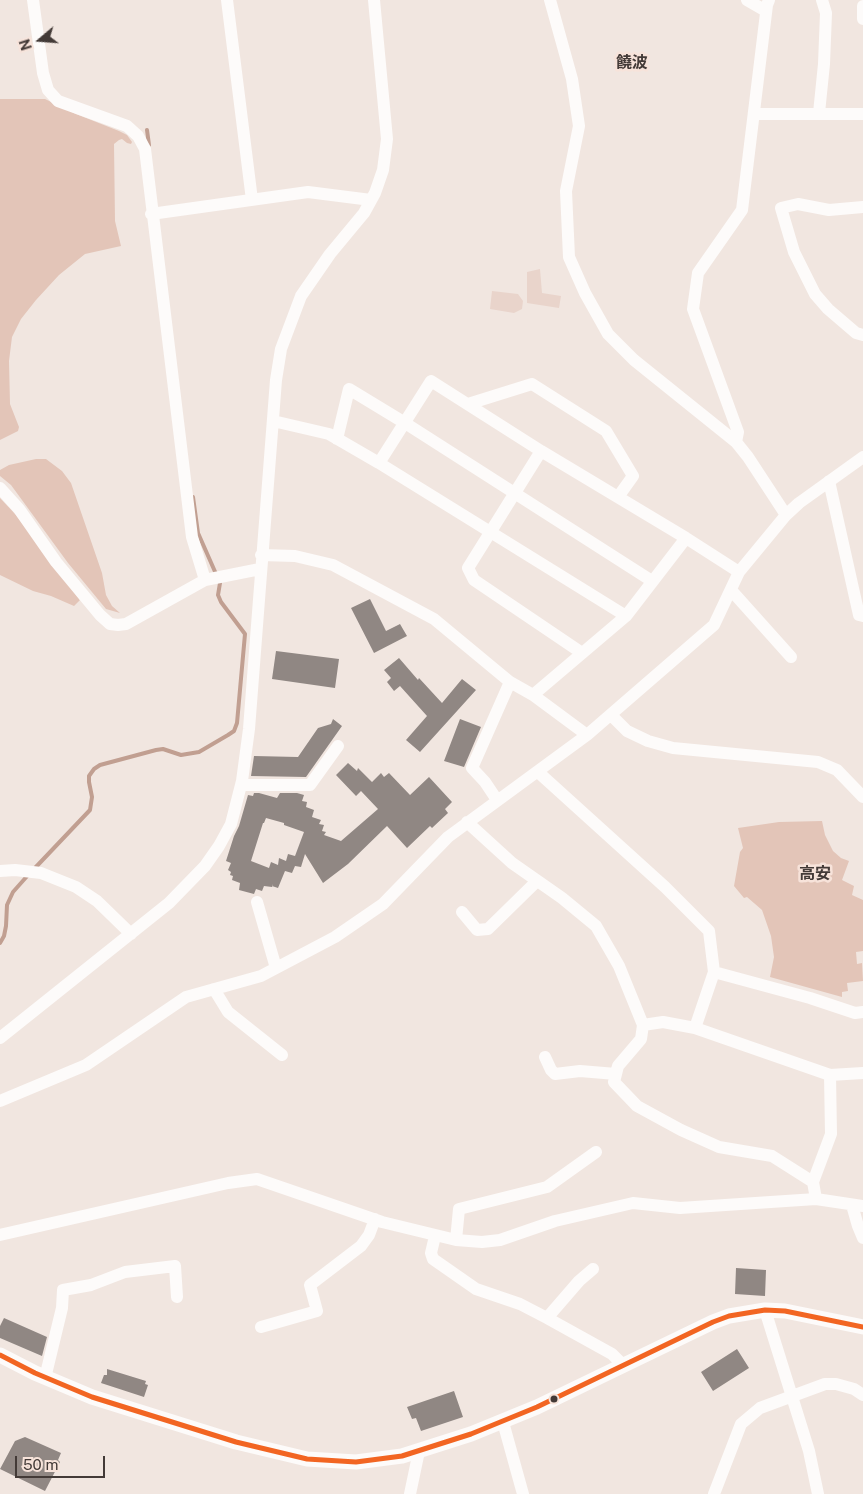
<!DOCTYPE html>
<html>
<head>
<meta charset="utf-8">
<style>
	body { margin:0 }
	#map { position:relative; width:863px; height:1494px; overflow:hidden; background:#f1e6e0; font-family:"Public Sans",sans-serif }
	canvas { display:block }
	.north { position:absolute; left:15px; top:15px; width:50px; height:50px; -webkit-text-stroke:4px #f7e3da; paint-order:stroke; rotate:252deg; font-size:14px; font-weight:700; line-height:20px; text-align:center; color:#433a37 }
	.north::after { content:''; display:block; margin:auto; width:18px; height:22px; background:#433a37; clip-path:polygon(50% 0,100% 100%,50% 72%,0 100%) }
	.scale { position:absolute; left:15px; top:1456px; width:90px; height:22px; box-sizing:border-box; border:2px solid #433a37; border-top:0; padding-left:6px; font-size:15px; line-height:18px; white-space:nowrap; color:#433a37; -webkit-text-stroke:4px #f7e3da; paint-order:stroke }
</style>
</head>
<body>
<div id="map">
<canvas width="863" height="1494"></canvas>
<div class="north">N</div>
<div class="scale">50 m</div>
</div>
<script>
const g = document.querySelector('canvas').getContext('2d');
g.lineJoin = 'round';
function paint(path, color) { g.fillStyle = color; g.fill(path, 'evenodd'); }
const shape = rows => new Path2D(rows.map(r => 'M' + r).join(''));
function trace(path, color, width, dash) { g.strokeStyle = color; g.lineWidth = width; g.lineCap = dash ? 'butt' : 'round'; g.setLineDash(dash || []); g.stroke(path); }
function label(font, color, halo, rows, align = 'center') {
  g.font = font + ' "Public Sans","Noto Sans JP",sans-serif'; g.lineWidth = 5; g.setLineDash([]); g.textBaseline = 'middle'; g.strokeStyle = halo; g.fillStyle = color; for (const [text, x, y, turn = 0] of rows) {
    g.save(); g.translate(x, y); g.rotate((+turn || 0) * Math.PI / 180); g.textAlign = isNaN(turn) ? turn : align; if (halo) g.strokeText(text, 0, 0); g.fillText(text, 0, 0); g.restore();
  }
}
const green = shape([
	[540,269,542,293,561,296,559,308,527,303,527,272],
	[492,291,518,294,523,301,522,309,514,313,490,309]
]);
const forest = shape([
	[0,99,45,99,76,114,119,131,127,135,132,142,131,144,127,143,122,139,119,140,114,144,115,221,121,246,85,254,59,275,36,300,21,319,12,337,9,361,10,404,19,427,18,431,0,440],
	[36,459,46,459,62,471,71,483,102,573,106,595,112,606,120,613,106,609,68,563,11,485,0,476,0,470,9,465],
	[0,498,16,515,80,600,74,606,51,596,33,591,0,575],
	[822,821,825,835,833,851,841,858,849,861,842,880,854,886,852,895,863,900,863,951,856,952,857,964,862,963,863,981,847,983,848,991,842,992,842,997,770,977,774,957,771,936,762,910,747,897,744,898,734,886,740,852,743,848,738,828,779,822]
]);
const stream = shape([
	[147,130,149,145],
	[34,869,90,810,92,797,89,782,89,776,94,769,100,765,156,750,163,749,181,755,199,752,228,735,234,731,237,723,245,634,221,602,218,595,220,583,198,533,193,497],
	[0,943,4,936,6,926,7,905,13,892,29,874]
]);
const building = shape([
	[370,599,386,631,400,624,407,636,374,653,351,608],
	[276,651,339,659,335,688,272,679],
	[399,658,418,680,419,678,442,703,462,679,476,690,420,752,406,740,427,716,400,686,394,691,387,682,391,678,384,670],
	[333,719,342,726,306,777,251,776,254,756,298,757,318,728,331,724],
	[460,719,481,727,464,767,444,761],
	[348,763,357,771,358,768,372,782,381,773,384,777,389,773,410,795,429,777,452,802,445,809,448,813,432,828,430,826,407,848,387,826,348,864,323,883,305,854,301,867,295,866,292,873,285,871,278,888,272,886,273,884,272,887,264,886,262,891,256,889,254,894,239,890,240,883,232,880,233,876,230,875,231,872,228,870,231,863,226,861,234,836,239,826,248,795,253,796,254,793,259,793,277,798,280,793,297,793,304,795,302,801,307,802,306,807,314,810,312,817,321,820,319,824,324,825,322,831,326,832,324,835,341,841,378,809,361,791,356,796,336,775],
	[266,818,284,823,284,825,304,832,295,856,288,854,286,861,279,858,278,865,271,862,269,868,251,861,263,823,264,823],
	[736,1268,766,1270,765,1296,735,1294],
	[4,1318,47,1337,42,1356,0,1338,0,1326],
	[737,1349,749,1368,713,1391,701,1372],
	[107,1369,146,1381,145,1384,148,1385,144,1397,101,1383,104,1375,107,1375],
	[454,1391,463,1417,421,1431,416,1418,412,1419,407,1407],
	[25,1437,61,1453,58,1460,60,1462,45,1491,0,1469,15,1441]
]);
const minor = shape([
	[33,0,43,73,48,90,58,101,127,126,138,136,145,149,192,537,205,580],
	[227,0,252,200],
	[550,0,572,79,579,126,566,191,569,257,585,293,608,334,634,360,736,442,748,457,786,515],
	[747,0,766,11],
	[863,6,863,19],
	[819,113,824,64,826,13,822,0],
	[755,114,863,114],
	[863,207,829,210,798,204,781,208,794,252,815,294,828,309,856,333,863,335],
	[151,214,308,192,371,200],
	[468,404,532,384,606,431,633,476,618,497],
	[273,421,329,434,379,463,626,616],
	[337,439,349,389,405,423,652,581],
	[736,442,738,432,693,309,698,273,742,210,767,5,769,0],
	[541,451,468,568,474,580,582,653],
	[379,463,431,381,541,451,686,538,739,572],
	[829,481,859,615,863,616],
	[0,488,19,509,56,562,100,615,110,624,118,625,126,624,205,580,260,569],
	[261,555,295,556,333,565,434,619,510,682,533,695,587,735],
	[731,590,791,657],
	[533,695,626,616,686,538],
	[611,715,627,731,648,741,673,748,818,762,837,770,863,797],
	[538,772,665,887,709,931,714,972],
	[241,785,310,785,338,746],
	[497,800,485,782,472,768,510,682],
	[467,822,512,863,562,898,596,926,619,966,643,1025,641,1039,618,1066,614,1082,637,1106,681,1130,719,1147,772,1156,813,1182,816,1199],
	[0,871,15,870,41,873,76,887,97,901,131,934],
	[257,902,276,968],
	[462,912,477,930,488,929,537,881],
	[214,989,228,1012,282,1055],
	[863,1012,855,1013,810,998,714,972,695,1028,830,1075,863,1073],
	[643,1025,663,1022,695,1028],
	[0,1038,169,903,205,866,219,846,231,824,242,781,249,729,276,380,281,349,301,296,330,254,364,213,375,193,383,170,387,139,374,0],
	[545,1057,551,1070,555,1074,580,1071,616,1074],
	[0,1101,86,1065,186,997,261,976,335,937,383,904,448,837,587,735,714,625,739,572,786,515,799,503,863,457],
	[813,1182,831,1134,830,1075],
	[852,1205,858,1226,863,1238],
	[0,1235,228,1183,257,1179,382,1222,456,1240,482,1242,500,1240,555,1221,633,1203,680,1208,816,1199,863,1206],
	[435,1236,431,1253,433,1259,476,1289,520,1304,547,1318,612,1354,623,1365],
	[456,1240,459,1209,547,1187,596,1152],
	[765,1310,809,1451,818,1494],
	[547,1318,579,1281,593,1269],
	[261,1327,317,1311,310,1285,361,1246,369,1235,375,1219],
	[45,1378,62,1308,63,1290,91,1285,125,1272,175,1266,177,1297],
	[503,1422,523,1494],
	[410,1494,419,1451],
	[714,1494,741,1424,760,1408,825,1384,836,1384,854,1389,863,1395]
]);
const major = shape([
	[0,1355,35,1373,92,1397,236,1442,307,1459,356,1462,402,1456,471,1434,537,1407,713,1322,729,1316,765,1310,785,1311,863,1327]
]);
const bus1 = shape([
	[0,1355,35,1373,92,1397,236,1442,307,1459,356,1462,402,1456,471,1434,537,1407,713,1322,729,1316,765,1310,785,1311,863,1327]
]);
const markers = [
	[554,1399,4.5,"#433a37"]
];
const quarterNames = [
	["饒波",632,63],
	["高安",815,874]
];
paint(green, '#e9d4cb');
paint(forest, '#e3c5b8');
trace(stream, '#c19f91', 4);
paint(building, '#908783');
trace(minor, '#fdfbfa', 12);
trace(major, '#fdfbfa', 15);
trace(bus1, '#f26522', 5);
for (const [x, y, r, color] of markers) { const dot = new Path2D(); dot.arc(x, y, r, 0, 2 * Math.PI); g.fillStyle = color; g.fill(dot); trace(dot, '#f7e3da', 2); }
label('bold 16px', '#433a37', '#f7e3da', quarterNames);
</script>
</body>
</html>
